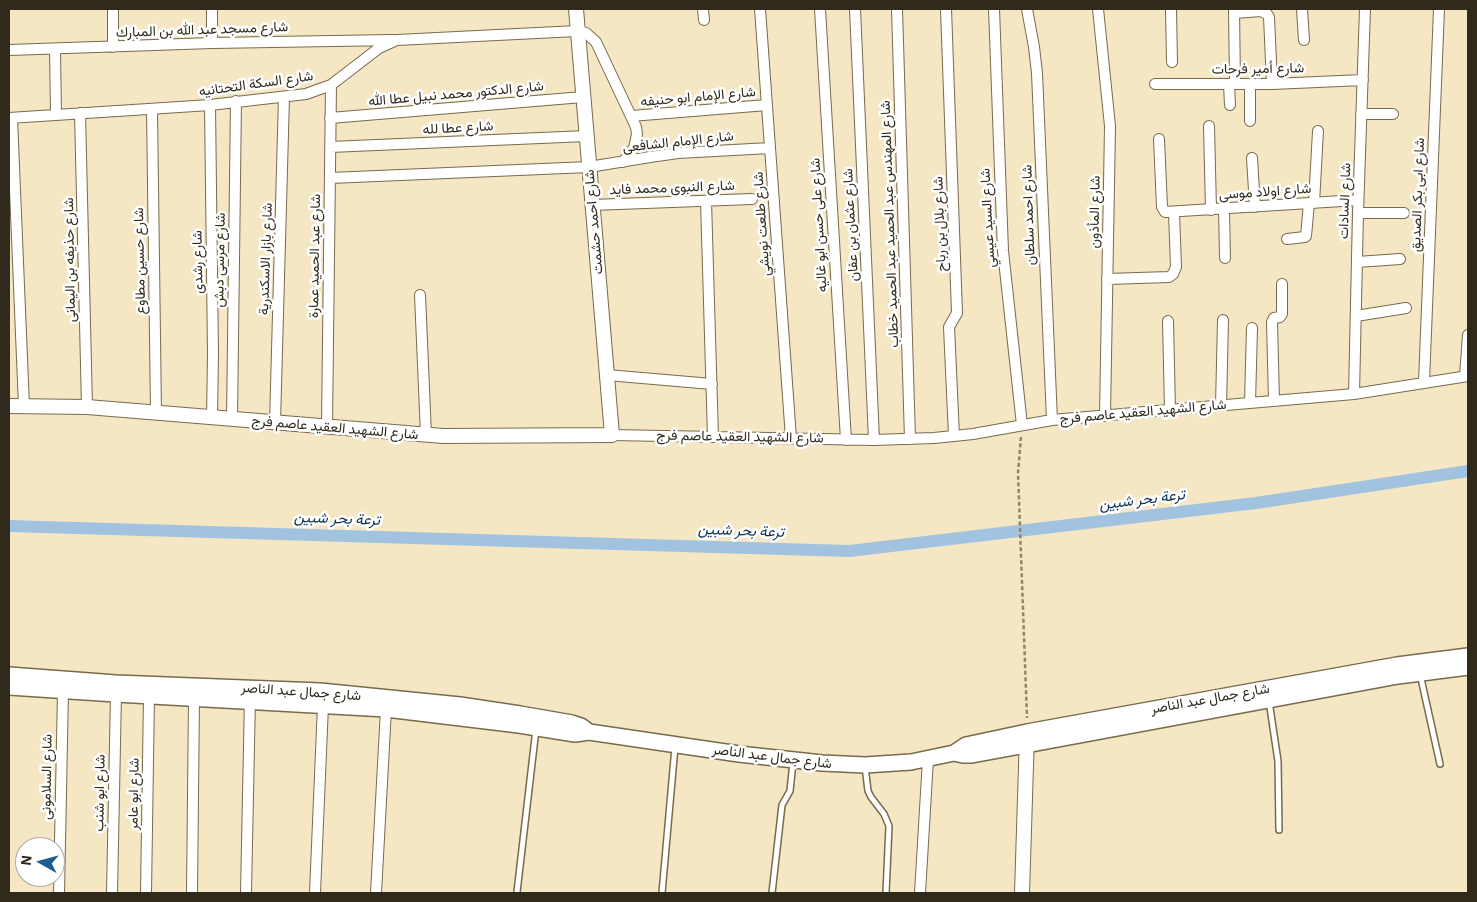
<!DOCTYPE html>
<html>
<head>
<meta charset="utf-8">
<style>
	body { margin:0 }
	#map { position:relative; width:1477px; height:902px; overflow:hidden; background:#f5e7c4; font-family:"IBM Plex Sans",sans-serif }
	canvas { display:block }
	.frame { position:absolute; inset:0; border:10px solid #2f2a1c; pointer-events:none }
	.north { position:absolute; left:15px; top:837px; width:50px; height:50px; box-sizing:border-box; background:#fff; border:1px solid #acaaa4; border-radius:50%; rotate:277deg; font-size:14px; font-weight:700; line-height:20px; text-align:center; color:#2f2a1c }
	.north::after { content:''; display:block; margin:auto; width:18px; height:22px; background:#1e5d93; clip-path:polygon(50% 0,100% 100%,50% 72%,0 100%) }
</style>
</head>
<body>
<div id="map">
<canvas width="1477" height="902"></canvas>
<div class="frame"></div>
<div class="north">N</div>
</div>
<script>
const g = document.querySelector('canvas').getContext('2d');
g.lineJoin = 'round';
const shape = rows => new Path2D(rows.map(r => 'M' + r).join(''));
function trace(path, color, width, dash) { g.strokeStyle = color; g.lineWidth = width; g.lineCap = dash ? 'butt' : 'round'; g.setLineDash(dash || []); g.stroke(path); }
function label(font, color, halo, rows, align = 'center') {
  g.font = font + ' "IBM Plex Sans",Vazirmatn,sans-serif'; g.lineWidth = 5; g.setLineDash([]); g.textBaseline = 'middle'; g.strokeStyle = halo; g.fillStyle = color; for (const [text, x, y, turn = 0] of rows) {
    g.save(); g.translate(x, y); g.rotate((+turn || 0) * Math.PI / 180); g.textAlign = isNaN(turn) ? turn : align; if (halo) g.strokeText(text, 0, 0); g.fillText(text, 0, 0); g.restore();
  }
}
const canal = shape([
	[9,526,849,551,1256,503,1468,471]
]);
const path = shape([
	[1021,437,1018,473,1027,718]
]);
const lane = shape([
	[1420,674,1440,764],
	[1269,701,1278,761,1279,830],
	[865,766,868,791,871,797,884,814,889,826,886,893],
	[517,892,536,729],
	[662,893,675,747],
	[772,893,782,805,790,791,793,762]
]);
const street = shape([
	[113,9,113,47],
	[703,9,704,20],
	[760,9,791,438],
	[820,9,846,440],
	[855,9,874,440],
	[897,9,910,439],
	[946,9,957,313,949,327,954,436],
	[994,9,1003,251,1022,425],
	[1027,9,1034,47,1037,73,1052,420],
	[1098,9,1110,126,1105,416],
	[1171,9,1172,62],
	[1234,9,1235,84],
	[1302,9,1304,40],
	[1234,13,1261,11,1267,14,1269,17,1272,84],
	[212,43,212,9],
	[55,49,56,115],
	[9,50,212,43,393,40],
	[1155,84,1272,84,1363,80],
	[1229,84,1230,105],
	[1250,84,1250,121],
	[210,105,213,355,212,418],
	[152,109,156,413],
	[80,113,87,407],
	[1361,114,1393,114],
	[631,116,767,105],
	[9,118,210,105,306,94,331,85,379,48,397,40,577,31,586,33,596,42,636,127,637,134,634,148,623,162],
	[12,118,24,406],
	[330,118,583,97],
	[1209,126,1211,210],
	[1159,139,1162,207,1165,212,1358,200],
	[330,147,587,136],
	[1252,158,1255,207],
	[330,178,589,167,650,157,678,153,770,148],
	[706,201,713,437],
	[1314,203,1318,131],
	[592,205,752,199],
	[1224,209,1225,258],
	[1358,213,1404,213],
	[1287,239,1305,237,1306,236,1309,203],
	[1357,262,1400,259],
	[1107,279,1169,277,1173,274,1176,267,1174,213],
	[420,295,426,435],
	[1356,316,1406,308],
	[1168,321,1170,410],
	[607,375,712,384],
	[1465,376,1468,335],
	[1424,382,1439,9],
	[1354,394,1358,213,1365,9],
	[1274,401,1272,322,1274,318,1280,317,1282,314,1282,284],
	[1250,403,1252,328],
	[1221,406,1223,320],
	[232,419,236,101],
	[275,423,284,97],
	[327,427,331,85],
	[612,435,874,440,934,438,973,434,1052,420,1354,394,1468,376],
	[59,893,63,691],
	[112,893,116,694],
	[146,893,149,696],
	[192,893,194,698],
	[246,893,250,697],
	[315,893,323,705],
	[376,893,386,709],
	[920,893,928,759]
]);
const secondary = shape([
	[9,406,87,407,443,436,612,435,576,9],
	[1022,893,1027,734]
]);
const primary = shape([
	[9,675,116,683,320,691,460,705,520,714,572,723,581,726,589,732],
	[9,687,116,694,386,709,519,725,575,734,589,732,739,754,822,763,865,765,911,762,954,753,963,755,972,755,1398,676,1468,667],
	[954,753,966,745,1027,732,1397,665,1468,656]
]);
const streetNames = [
	["شارع مسجد عبد الله بن المبارك",202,30,-2],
	["شارع أمير فرحات",1258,69,-1],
	["شارع السكة التحتانيه",256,84,-8],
	["شارع الدكتور محمد نبيل عطا الله",456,94,-5],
	["شارع الإمام ابو حنيفه",698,97,-5],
	["شارع عطا لله",458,128,-3],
	["شارع الإمام الشافعى",678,142,-6],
	["شارع النبوى محمد فايد",672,188,-2],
	["شارع اولاد موسى",1265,192,-4],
	["شارع ابى بكر الصديق",1418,195,-88],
	["شارع السادات",1345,201,-88],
	["شارع المأذون",1095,212,-89],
	["شارع احمد سلطان",1029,215,-92],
	["شارع السيد عيسي",988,218,-93],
	["شارع احمد حشمت",594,222,-95],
	["شارع طلعت نويشي",762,224,-94],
	["شارع المهندس عبد الحميد عبد الحميد خطاب",890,224,-92],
	["شارع بلال بن رباح",940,224,-92],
	["شارع على حسن ابو غاليه",819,225,-93],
	["شارع عثمان بن عفان",851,225,-93],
	["شارع عبد الحميد عمارة",315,256,-89],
	["شارع بازار الاسكندرية",266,259,-88],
	["شارع حذيفه بن اليمانى",70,260,-91],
	["شارع مرسى دبش",220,260,-89],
	["شارع حسين مطاوع",140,261,-91],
	["شارع رشدى",198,262,-91],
	["شارع الشهيد العقيد عاصم فرج",1143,412,-5],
	["شارع الشهيد العقيد عاصم فرج",335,428,5],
	["شارع الشهيد العقيد عاصم فرج",740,437,1],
	["شارع جمال عبد الناصر",301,692,4],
	["شارع جمال عبد الناصر",1210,699,-10],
	["شارع جمال عبد الناصر",772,757,7],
	["شارع السلامونى",47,777,-89],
	["شارع ابو شنب",100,793,-89],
	["شارع ابو عامر",134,794,-89]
];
const waterNames = [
	["ترعة بحر شبين",1142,500,-7],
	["ترعة بحر شبين",337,519,2],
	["ترعة بحر شبين",741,531,2]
];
trace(canal, '#a2c3e0', 12);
trace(lane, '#776b4b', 8);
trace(street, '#776b4b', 12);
trace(secondary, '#776b4b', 16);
trace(primary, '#776b4b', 18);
trace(path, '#8e856d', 2.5, [4, 2.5]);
trace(lane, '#fff', 5);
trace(street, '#fff', 10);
trace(secondary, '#fff', 14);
trace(primary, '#fff', 15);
label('14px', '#2f2a1c', '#fff', streetNames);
label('italic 15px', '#0c3350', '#fff', waterNames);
</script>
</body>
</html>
